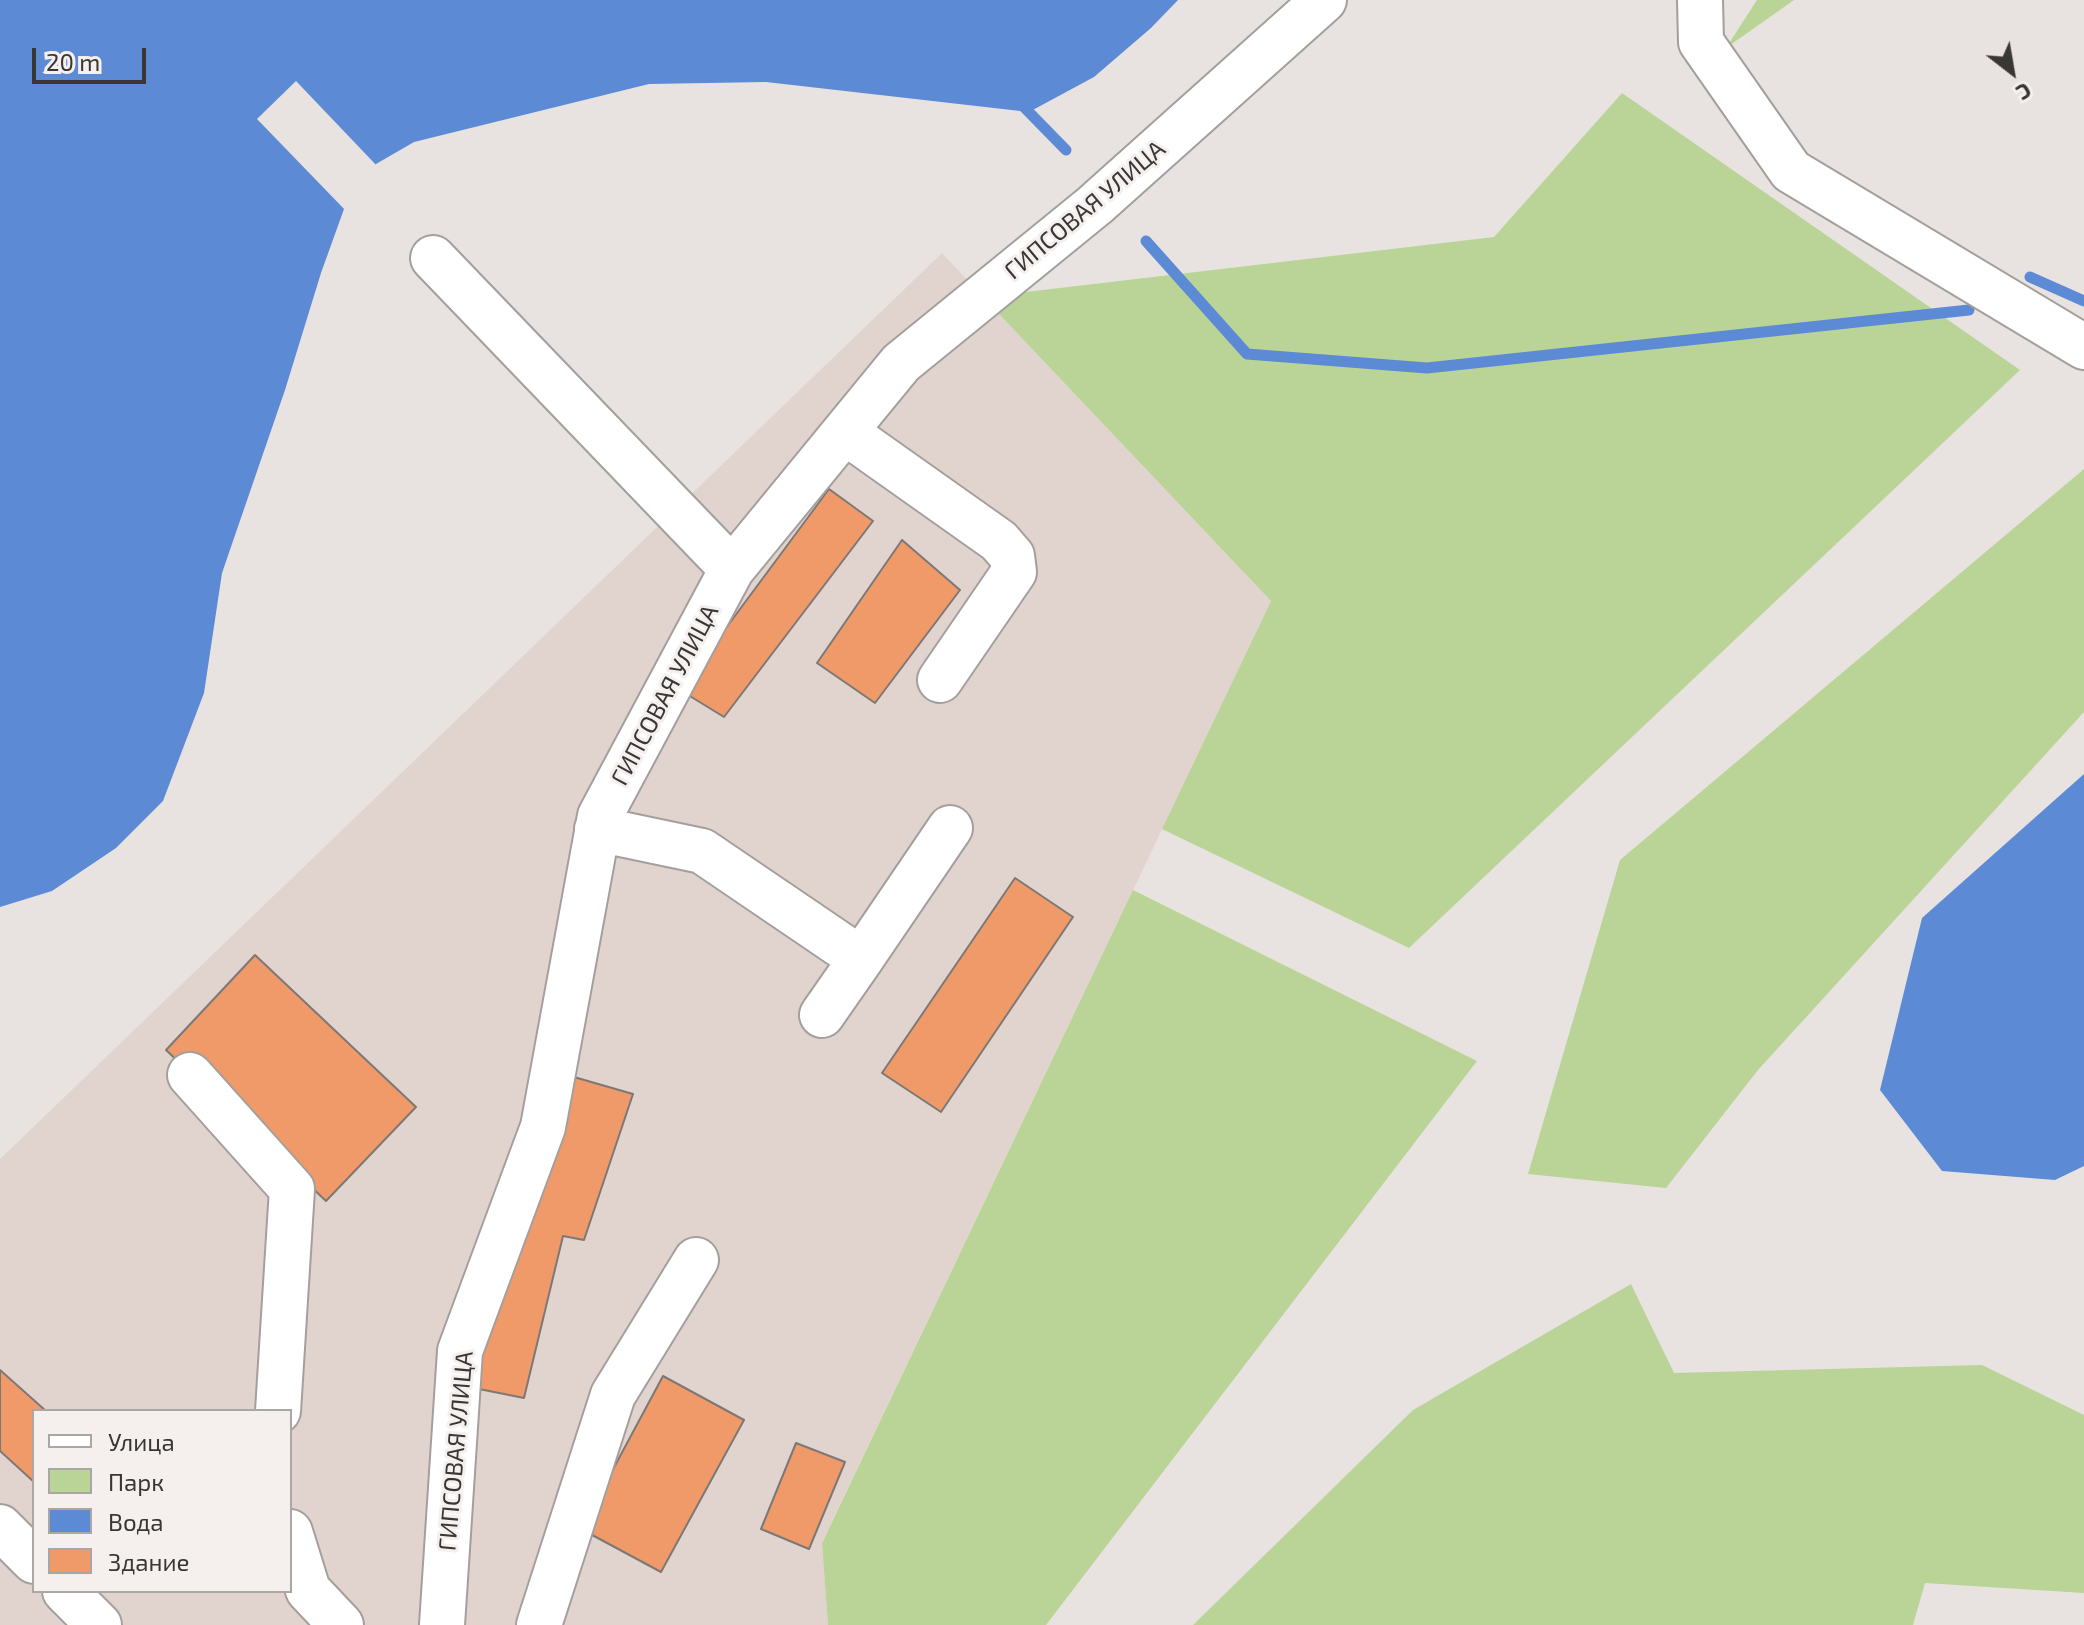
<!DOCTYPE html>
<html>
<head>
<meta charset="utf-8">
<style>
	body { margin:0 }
	#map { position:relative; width:2084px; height:1625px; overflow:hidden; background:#e8e3e1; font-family:"Exo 2",sans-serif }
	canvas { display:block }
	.legend { position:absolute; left:32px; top:1409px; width:260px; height:184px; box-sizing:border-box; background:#f5f0ee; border:2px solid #aaa6a4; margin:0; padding:10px 14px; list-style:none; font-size:24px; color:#393736 }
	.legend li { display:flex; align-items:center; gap:16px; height:40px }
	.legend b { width:40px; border:2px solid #aaa6a4 }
	.north { position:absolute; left:1972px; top:32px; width:80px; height:80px; -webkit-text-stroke:6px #f5f0ee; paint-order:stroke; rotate:149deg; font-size:22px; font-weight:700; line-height:32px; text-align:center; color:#393736 }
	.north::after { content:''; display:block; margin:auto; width:28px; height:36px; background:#393736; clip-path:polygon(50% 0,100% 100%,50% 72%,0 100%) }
	.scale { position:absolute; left:32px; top:48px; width:114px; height:36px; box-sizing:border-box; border:4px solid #393736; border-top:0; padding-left:10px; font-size:24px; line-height:28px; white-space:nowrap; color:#393736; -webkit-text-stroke:6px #f5f0ee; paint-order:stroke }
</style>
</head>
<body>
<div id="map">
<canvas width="2084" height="1625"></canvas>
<ul class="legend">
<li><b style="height:10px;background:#fff"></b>Улица</li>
<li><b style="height:22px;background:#b9d496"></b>Парк</li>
<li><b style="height:22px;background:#5d8ad4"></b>Вода</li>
<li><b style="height:22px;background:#f19a69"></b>Здание</li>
</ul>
<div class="north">С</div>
<div class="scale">20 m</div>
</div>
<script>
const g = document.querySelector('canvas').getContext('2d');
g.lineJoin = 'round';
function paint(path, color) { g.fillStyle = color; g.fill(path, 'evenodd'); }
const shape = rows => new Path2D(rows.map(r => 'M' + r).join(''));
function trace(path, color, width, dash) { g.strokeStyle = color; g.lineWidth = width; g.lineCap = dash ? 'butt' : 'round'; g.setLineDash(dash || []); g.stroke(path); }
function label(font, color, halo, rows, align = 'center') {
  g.font = font + ' "Exo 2",sans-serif'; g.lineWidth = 6; g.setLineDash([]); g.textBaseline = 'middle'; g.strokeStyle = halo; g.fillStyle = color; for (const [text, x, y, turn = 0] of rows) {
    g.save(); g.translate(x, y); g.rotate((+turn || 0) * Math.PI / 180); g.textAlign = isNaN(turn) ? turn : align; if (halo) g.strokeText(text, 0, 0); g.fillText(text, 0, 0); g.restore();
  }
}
const built = shape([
	[942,253,1271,601,822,1542,828,1625,0,1625,0,1159],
	[34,1411,290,1411,290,1591,34,1591]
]);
const green = shape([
	[1757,0,1794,0,1726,48],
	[1622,93,2020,370,1409,948,1162,829,1271,601,983,297,1494,237],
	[2084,469,2084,712,1758,1070,1666,1188,1528,1174,1620,860],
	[1133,890,1477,1061,1046,1625,828,1625,822,1543],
	[1631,1284,1674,1373,1982,1365,2084,1415,2084,1593,1925,1583,1913,1625,1193,1625,1413,1410]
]);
const water = shape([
	[0,0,1178,0,1151,28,1094,77,1029,112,766,82,649,84,414,142,376,164,344,209,321,273,285,390,222,573,204,693,163,801,116,848,52,891,0,907],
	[2084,774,2084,1166,2055,1180,1942,1171,1880,1090,1922,918]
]);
const pier = shape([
	[296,81,378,167,347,212,257,119]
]);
const stream = shape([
	[1019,102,1066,150],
	[1146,241,1247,354,1427,368,1969,310],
	[2030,277,2084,301]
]);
const building = shape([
	[829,489,873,521,724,717,680,690,829,489],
	[902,540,960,590,875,703,817,663,902,540],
	[1015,878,1073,917,941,1112,882,1073,1015,878],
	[255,955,416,1107,326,1201,166,1050,255,955],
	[567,1075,633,1094,584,1240,563,1236,524,1398,469,1387,567,1075],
	[0,1370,46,1411,34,1411,34,1482,0,1451,0,1370],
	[663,1376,744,1420,661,1572,581,1529,663,1376],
	[796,1443,845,1462,809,1549,761,1529,796,1443]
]);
const minor = shape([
	[1700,0,1701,42,1791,171,2084,347],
	[433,258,732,569],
	[845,432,999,541,1012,556,1014,572,940,680],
	[597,829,702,851,861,959,950,828],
	[822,1015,861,959],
	[190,1075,292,1189,278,1411],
	[0,1527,34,1561],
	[290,1532,308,1590,341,1625],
	[65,1591,99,1625],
	[442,1625,460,1351,543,1127,600,816,732,569,901,363,1095,205,1324,0],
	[539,1625,613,1395,696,1260]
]);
const streetNames = [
	["ГИПСОВАЯ УЛИЦА",1085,210,-40],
	["ГИПСОВАЯ УЛИЦА",665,695,-62],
	["ГИПСОВАЯ УЛИЦА",456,1451,-85]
];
paint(built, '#e1d4cf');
paint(green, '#b9d496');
paint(water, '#5d8ad4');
paint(pier, '#e8e3e1');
trace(stream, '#5d8ad4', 11);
paint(building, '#f19a69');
trace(building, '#7c7876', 2);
trace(minor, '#a49f9d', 48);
trace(minor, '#fff', 44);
label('24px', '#393736', '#f5f0ee', streetNames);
</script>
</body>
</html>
